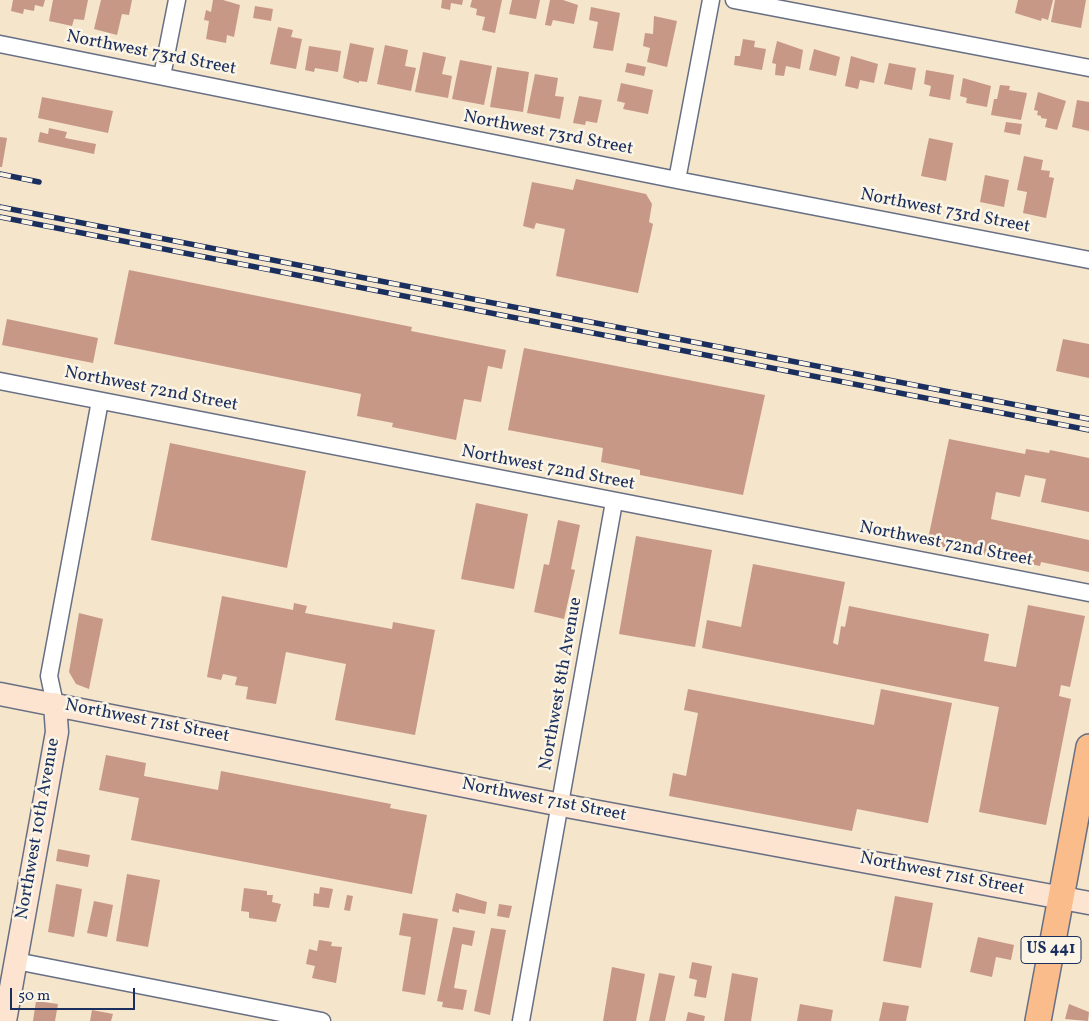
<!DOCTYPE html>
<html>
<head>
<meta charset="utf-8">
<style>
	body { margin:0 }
	#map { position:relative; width:1089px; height:1021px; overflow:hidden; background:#f5e5cb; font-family:Vollkorn,serif }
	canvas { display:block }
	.scale { position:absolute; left:10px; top:988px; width:125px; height:22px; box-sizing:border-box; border:2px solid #1b2f5e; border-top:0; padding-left:6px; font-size:15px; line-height:18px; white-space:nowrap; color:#1b2f5e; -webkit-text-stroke:4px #fcf5e5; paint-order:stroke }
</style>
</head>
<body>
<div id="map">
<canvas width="1089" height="1021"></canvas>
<div class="scale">50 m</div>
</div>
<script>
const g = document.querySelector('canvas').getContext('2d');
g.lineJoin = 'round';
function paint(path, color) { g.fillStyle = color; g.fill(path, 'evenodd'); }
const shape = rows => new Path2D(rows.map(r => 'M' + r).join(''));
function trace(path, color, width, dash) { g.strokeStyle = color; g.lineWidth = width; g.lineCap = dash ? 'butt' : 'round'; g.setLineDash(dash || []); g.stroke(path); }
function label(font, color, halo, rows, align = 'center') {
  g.font = font + ' Vollkorn,serif'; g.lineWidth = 5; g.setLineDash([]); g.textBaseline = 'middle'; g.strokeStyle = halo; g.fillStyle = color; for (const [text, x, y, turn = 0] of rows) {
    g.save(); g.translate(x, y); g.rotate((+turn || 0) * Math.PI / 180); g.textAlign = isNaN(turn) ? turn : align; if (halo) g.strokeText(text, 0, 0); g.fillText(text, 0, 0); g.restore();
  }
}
const building = shape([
	[13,0,45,0,43,7,35,5,34,11,24,9,23,14,11,11],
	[53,0,88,0,84,20,74,19,72,26,49,21],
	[101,0,132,0,129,15,122,14,117,35,94,29],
	[213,0,223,0,240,5,234,37,227,35,226,43,206,39,209,21,204,20,206,10,211,12],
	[442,0,463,0,462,5,451,3,450,10,441,8],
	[472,0,502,0,495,33,482,30,485,17,476,15,477,9,470,7],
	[512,0,540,0,536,19,509,14],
	[550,0,563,0,578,5,574,24,553,20,551,26,545,25],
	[1018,0,1053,0,1048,20,1042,18,1041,21,1015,13],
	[1055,0,1086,0,1081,28,1051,22],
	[255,6,273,9,271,21,253,18],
	[591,7,620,13,613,51,593,48,598,22,589,20],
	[654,16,677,21,667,67,647,62,650,48,643,46,645,33,653,34],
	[278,27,293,30,291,37,302,39,296,69,270,64],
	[743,39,755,41,754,47,766,49,762,70,734,65,735,56,740,56],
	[777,41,803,50,800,69,786,66,784,76,775,75,776,64,772,63],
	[350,43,374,48,367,82,359,81,359,83,343,78],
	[385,45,408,50,405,66,416,68,411,91,377,84],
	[309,46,341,51,338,72,315,68,314,72,305,70],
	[814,49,840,57,836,76,809,70],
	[423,52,446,57,442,74,452,76,448,98,415,92],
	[851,56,878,64,874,83,860,80,858,89,845,86],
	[460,60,492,66,484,105,452,99],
	[627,63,646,67,644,76,625,72],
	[889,63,916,68,912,90,884,84],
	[497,67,529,72,523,112,490,107],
	[926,70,954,75,950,100,929,96,931,86,924,84],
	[535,74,558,78,555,96,564,97,560,119,527,113],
	[963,78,991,86,987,107,966,103,967,98,960,96],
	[621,83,653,90,648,114,623,109,625,103,617,101],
	[1000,85,1010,86,1009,90,1027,93,1021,120,991,115,994,99,997,99],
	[1038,92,1066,101,1057,130,1045,127,1047,119,1041,118,1041,116,1037,115,1038,111,1034,110],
	[579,96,602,100,597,123,586,121,585,125,573,123],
	[42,97,113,111,108,133,38,118],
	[1077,100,1089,102,1089,131,1072,127],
	[1006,122,1022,124,1020,135,1004,132],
	[49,128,67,132,65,138,96,144,94,154,38,142,40,132,48,134],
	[0,137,7,138,2,167,0,167],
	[929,138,953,143,946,181,921,176],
	[1024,156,1043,160,1041,170,1050,171,1049,177,1054,178,1046,218,1023,213,1027,192,1017,190],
	[985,175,1009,180,1004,207,980,202],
	[576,179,646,194,652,204,649,222,653,224,638,293,556,276,565,229,536,223,534,229,523,226,532,182,573,190],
	[129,270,412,327,411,331,506,350,502,369,488,366,481,402,464,399,456,440,392,427,393,423,357,416,361,394,114,344],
	[7,319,98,338,93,363,2,345],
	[1063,339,1089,344,1089,378,1056,371],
	[524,348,765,395,743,495,640,475,640,470,601,462,603,448,508,430],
	[949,439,1025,454,1026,449,1049,453,1050,450,1089,458,1089,512,1041,502,1046,479,1025,475,1020,497,996,492,991,519,1089,540,1089,572,1041,562,1040,566,927,544],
	[170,443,306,471,287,568,151,540],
	[476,503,528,514,514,589,461,579],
	[558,520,580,525,571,569,575,570,564,619,534,612,544,564,549,565],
	[636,536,712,550,695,647,619,634],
	[753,564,845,582,833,643,838,645,841,626,845,627,849,606,989,634,984,661,1016,667,1028,605,1085,616,1070,687,1061,685,1059,696,1071,699,1046,825,979,812,999,707,702,648,707,620,741,627],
	[222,596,293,610,294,603,307,606,305,613,392,629,393,622,435,630,415,735,335,720,346,664,286,652,276,704,246,699,248,687,235,685,237,677,223,674,221,680,207,677],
	[79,613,103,619,89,689,76,684,69,672],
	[688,689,874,725,881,689,952,703,928,823,857,809,852,831,669,796,673,773,686,776,698,713,684,710],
	[106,755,146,763,144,776,218,790,221,771,391,804,390,808,427,815,412,894,131,840,139,798,99,790],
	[58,849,90,855,88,867,56,861],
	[127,874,160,880,148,947,116,941],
	[56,884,82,889,74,937,48,932],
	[320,887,333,889,329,908,313,906,314,893,319,894],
	[244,888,267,891,267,895,273,895,272,902,281,904,276,922,249,918,249,912,241,911],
	[456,893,487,902,485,914,459,909,459,913,452,911],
	[347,895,353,896,350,911,344,910],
	[895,896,933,903,921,968,883,961],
	[94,901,113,905,107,937,87,933],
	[499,904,512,906,509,918,497,916],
	[403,913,438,919,425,995,402,991,411,937,399,935],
	[453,927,475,931,472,946,462,944,454,988,467,990,463,1010,442,1007,443,1002,437,1001],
	[491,928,506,930,490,1015,474,1011],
	[978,937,1014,945,1011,960,996,957,992,977,970,972],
	[319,940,332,942,331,946,342,947,336,983,312,978,315,966,306,964,309,949,317,951],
	[692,962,712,966,706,998,694,996,697,980,689,978],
	[612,967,645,974,636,1021,603,1021],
	[659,973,675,976,665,1021,649,1021],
	[732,973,758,978,751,1021,724,1021],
	[36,1001,58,1004,55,1021,33,1021],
	[883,1002,909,1006,906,1021,879,1021],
	[800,1004,833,1010,831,1021,797,1021],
	[1069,1004,1089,1012,1088,1021,1065,1019],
	[92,1010,113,1014,111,1021,90,1021],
	[688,1012,705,1016,704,1021,686,1021]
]);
const street = shape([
	[734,0,1089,68],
	[0,44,677,180,1089,260],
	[162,76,177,0],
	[677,180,711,0],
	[0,381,1089,593],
	[55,704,49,676,100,401],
	[16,961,322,1021],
	[521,1021,614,502]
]);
const secondary = shape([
	[0,694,561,805,1089,903],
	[5,1021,57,732,55,704]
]);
const primary = shape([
	[1038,1021,1089,747]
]);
const rail = shape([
	[0,174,39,182],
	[0,207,1089,419],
	[0,217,1089,430]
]);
const shields = [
	[1051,950,60]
];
const shieldNames = [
	["US 441",1051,950]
];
const streetNames = [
	["Northwest 73rd Street",151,54,11],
	["Northwest 73rd Street",548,134,11],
	["Northwest 73rd Street",945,212,11],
	["Northwest 72nd Street",151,390,11],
	["Northwest 72nd Street",548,469,11],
	["Northwest 72nd Street",946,545,11],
	["Northwest 8th Avenue",562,684,-80],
	["Northwest 71st Street",147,722,11],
	["Northwest 71st Street",544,801,11],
	["Northwest 10th Avenue",39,829,-80],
	["Northwest 71st Street",942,875,11]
];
paint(building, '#c89886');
trace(street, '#676f84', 19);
trace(secondary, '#676f84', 25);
trace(primary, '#676f84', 28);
trace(street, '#fff', 16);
trace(secondary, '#fde4d0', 22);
trace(primary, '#f9bc8a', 25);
trace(rail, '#1b2f5e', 5.5);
trace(rail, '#fcf5e5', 4, [11]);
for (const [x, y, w] of shields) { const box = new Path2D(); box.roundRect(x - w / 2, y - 13.5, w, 27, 4); g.fillStyle = '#fcf5e5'; g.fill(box); trace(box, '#1b2f5e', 1); }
label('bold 16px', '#1b2f5e', null, shieldNames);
label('18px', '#1b2f5e', '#fcf5e5', streetNames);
</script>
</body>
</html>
